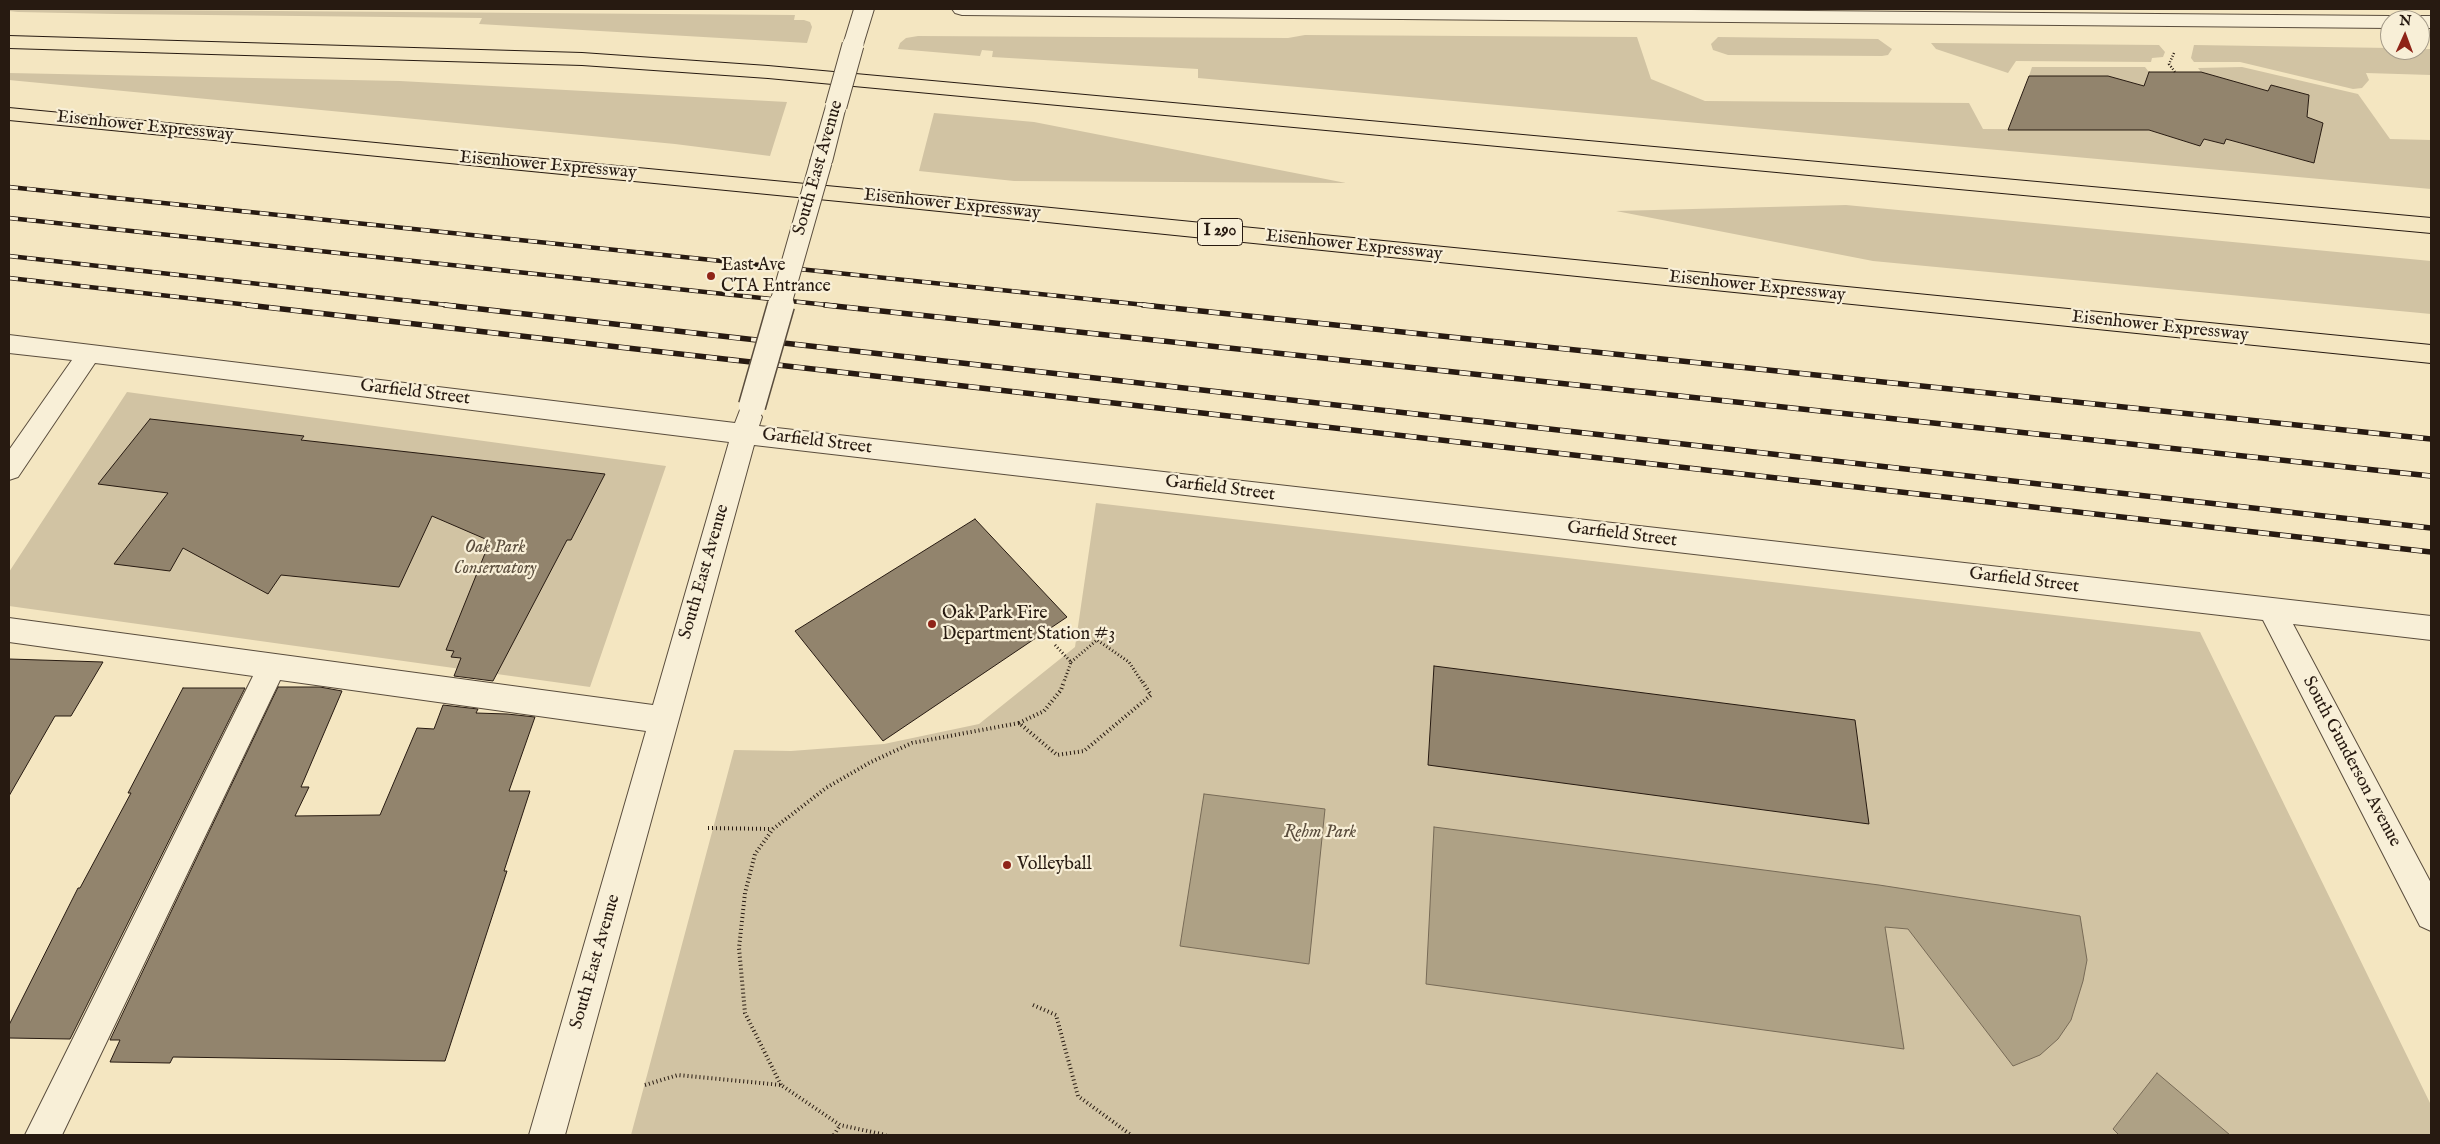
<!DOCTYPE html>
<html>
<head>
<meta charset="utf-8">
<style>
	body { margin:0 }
	#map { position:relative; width:2440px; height:1144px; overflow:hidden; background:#f4e6c1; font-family:"IM FELL English",serif }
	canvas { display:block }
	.frame { position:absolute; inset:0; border:10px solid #271a11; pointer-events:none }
	.north { position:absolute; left:2380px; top:10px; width:50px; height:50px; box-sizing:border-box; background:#f8efd7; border:1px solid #a49a88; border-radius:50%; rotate:2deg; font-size:14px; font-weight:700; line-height:20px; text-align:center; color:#271a11 }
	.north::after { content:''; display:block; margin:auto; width:18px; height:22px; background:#8f2418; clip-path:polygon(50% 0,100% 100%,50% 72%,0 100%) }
</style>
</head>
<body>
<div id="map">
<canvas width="2440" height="1144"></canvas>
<div class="frame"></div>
<div class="north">N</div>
</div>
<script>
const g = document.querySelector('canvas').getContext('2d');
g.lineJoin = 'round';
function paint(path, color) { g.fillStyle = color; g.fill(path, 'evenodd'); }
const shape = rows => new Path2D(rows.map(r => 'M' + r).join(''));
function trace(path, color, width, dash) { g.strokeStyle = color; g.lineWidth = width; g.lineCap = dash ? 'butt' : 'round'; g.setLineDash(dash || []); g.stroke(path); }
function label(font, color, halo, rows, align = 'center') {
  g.font = font + ' "IM FELL English",serif'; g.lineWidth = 4.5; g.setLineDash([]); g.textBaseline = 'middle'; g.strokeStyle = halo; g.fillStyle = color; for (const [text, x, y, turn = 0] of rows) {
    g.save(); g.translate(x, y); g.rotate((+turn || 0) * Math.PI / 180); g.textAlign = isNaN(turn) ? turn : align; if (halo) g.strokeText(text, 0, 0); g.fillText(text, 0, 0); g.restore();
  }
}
const green = shape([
	[9,9,795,15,794,20,804,20,810,22,812,27,807,43,479,24,482,18,116,14,18,12,9,11],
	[1305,35,1637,37,1651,79,1705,101,1969,103,1983,129,2149,130,2200,146,2204,139,2224,144,2226,139,2314,163,2323,123,2307,117,2309,95,2271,85,2268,91,2201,72,2198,68,2242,67,2358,94,2390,139,2431,140,2431,189,1198,78,1198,69,992,57,993,51,982,50,980,56,898,49,900,43,906,38,918,36,1288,38],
	[1718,37,1878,39,1892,49,1888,55,1882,56,1728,55,1713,50,1711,44],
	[1931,43,2159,45,2165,52,2163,57,2152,58,2151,62,2016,61,2008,73,1936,49],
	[2194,45,2390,48,2390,50,2431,49,2431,75,2366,73,2369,80,2362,88,2353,89,2240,62,2194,62,2191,58],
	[2032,67,2145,67,2149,72,2144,86,2108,76,2029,76],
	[9,73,400,81,787,102,770,156,675,144,9,80],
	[934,113,1034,122,1346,183,1014,181,919,171],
	[1846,205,2431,261,2431,314,1873,261,1616,211],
	[127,392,666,466,590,687,9,606,9,572],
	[1096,503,2200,632,2431,1105,2431,1135,631,1135,734,750,791,751,884,744,979,724,1075,647]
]);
const water = shape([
	[1204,794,1325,809,1309,964,1180,946,1204,794],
	[1434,827,1879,885,2080,916,2087,960,2083,981,2071,1020,2058,1039,2040,1055,2013,1066,1908,929,1885,927,1904,1049,1426,984,1434,827],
	[2157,1073,2230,1135,2119,1135,2113,1129,2157,1073]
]);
const building = shape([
	[2149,72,2201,72,2268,91,2271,85,2309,95,2307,117,2323,123,2314,163,2226,139,2224,144,2204,139,2200,146,2149,130,2008,130,2029,76,2108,76,2144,86,2149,72],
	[150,419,304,436,301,440,605,474,571,540,567,540,493,681,454,676,461,658,451,657,454,651,446,650,490,541,432,516,399,587,281,575,268,594,183,548,170,571,114,564,168,493,98,484,150,419],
	[975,519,1067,617,883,741,795,631,975,519],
	[9,659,103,662,71,716,55,716,9,796,9,659],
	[1434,666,1855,720,1869,824,1428,765,1434,666],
	[278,687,320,687,342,691,301,787,309,787,295,816,380,815,417,728,434,729,443,705,478,709,476,713,507,714,535,717,509,791,530,791,504,871,507,871,445,1061,173,1057,170,1063,110,1062,120,1040,110,1040,278,687],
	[183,688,245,688,70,1039,9,1038,9,1025,78,888,80,888,131,793,128,793,183,688]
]);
const pathFar2 = shape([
	[2174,53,2169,64,2175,72]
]);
const pathFar1 = shape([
	[1055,645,1071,662,1064,682],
	[1071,662,1097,640,1129,662,1142,682]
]);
const path = shape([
	[1019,723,1044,711,1061,690,1064,681],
	[708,828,772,829],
	[1033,1005,1056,1015,1078,1096,1131,1135],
	[645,1085,678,1075,781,1085,840,1125,886,1135],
	[781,1085,745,1013,739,948,745,893,755,854,773,829,826,788,871,762,912,743,1019,723,1057,755,1084,751,1151,695,1142,681],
	[834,1135,840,1125]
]);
const minor = shape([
	[854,9,874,9,863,45,860,49,853,51,846,49,843,45,854,9],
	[952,9,1575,9,2390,16,2398,20,2390,20,2390,28,962,15,955,13,952,9],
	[2420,16,2431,16,2431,28,2420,28,2420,20,2412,20,2420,16],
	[836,100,843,101,846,106,832,162,829,167,821,169,813,167,810,162,826,106,829,101,836,100],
	[9,335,735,423,740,410,749,408,758,410,762,417,759,426,2431,616,2431,640,2293,624,2431,883,2431,931,2420,926,2263,620,754,445,565,1135,529,1135,646,731,280,680,62,1135,25,1135,253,676,9,642,9,618,653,705,729,442,95,363,18,477,9,480,9,450,72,360,9,353,9,335]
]);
const highway = shape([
	[9,36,582,53,768,66,2431,218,2431,233,768,78,582,65,9,48,9,36],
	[9,108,900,193,2431,345,2431,363,900,207,9,120,9,108]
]);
const railFar1 = shape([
	[9,187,1155,306],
	[9,218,837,306],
	[9,256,456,306],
	[9,278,258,306]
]);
const rail = shape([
	[247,305,2431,552],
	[445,305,2431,528],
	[825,305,2431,476],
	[1143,305,2431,439]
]);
const minorBridgeFar1 = shape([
	[836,106,853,45],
	[780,306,821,162]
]);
const minorBridge = shape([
	[752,406,781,305]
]);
const markers = [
	[711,276,5,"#8f2418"],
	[932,624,5,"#8f2418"],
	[1007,865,5,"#8f2418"]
];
const shields = [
	[1220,232,45]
];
const shieldNames = [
	["I 290",1220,232]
];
const streetNames = [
	["Eisenhower Expressway",145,127,6],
	["Eisenhower Expressway",548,166,5],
	["South East Avenue",819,168,-74],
	["Eisenhower Expressway",952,205,6],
	["Eisenhower Expressway",1354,246,6],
	["Eisenhower Expressway",1757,287,6],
	["Eisenhower Expressway",2160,327,6],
	["Garfield Street",415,393,7],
	["Garfield Street",817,442,7],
	["Garfield Street",1220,489,7],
	["Garfield Street",1622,535,7],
	["South East Avenue",705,572,-74],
	["Garfield Street",2024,581,7],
	["South Gunderson Avenue",2351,762,62],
	["South East Avenue",596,962,-74]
];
const poiNames = [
	["East Ave",721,266],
	["CTA Entrance",721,287],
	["Oak Park Fire",942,614],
	["Department Station #3",942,635],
	["Volleyball",1017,865]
];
const parkNames = [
	["Oak Park",495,548],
	["Conservatory",495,569],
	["Rehm Park",1320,833]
];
paint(green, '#d1c3a3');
paint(water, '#aea185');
trace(water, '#786b57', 1);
paint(building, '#92846d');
trace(building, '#271a11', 1);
trace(minor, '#5a4d3d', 2);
trace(highway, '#271a11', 2);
trace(pathFar2, '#271a11', 2.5, [1, 2]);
trace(pathFar1, '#271a11', 3, [1, 2.5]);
trace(path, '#271a11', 4, [1, 3]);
paint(minor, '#f8efd7');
paint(highway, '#f4e6c1');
trace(railFar1, '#271a11', 4.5);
trace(rail, '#271a11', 5.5);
trace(railFar1, '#f8efd7', 3, [9]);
trace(rail, '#f8efd7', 4, [11]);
trace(minorBridgeFar1, '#5a4d3d', 23, []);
trace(minorBridge, '#5a4d3d', 29, []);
trace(minorBridgeFar1, '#f8efd7', 21);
trace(minorBridge, '#f8efd7', 26);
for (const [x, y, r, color] of markers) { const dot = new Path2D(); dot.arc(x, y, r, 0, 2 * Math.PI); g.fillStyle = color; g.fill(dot); trace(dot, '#f8efd7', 2); }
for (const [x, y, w] of shields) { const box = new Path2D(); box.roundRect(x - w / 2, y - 13.5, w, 27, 4); g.fillStyle = '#f8efd7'; g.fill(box); trace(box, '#271a11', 1); }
label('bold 16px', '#271a11', null, shieldNames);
label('18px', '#271a11', '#f8efd7', streetNames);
label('18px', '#271a11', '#f8efd7', poiNames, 'left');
label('italic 18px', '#5a4d3d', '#f8efd7', parkNames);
</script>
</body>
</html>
